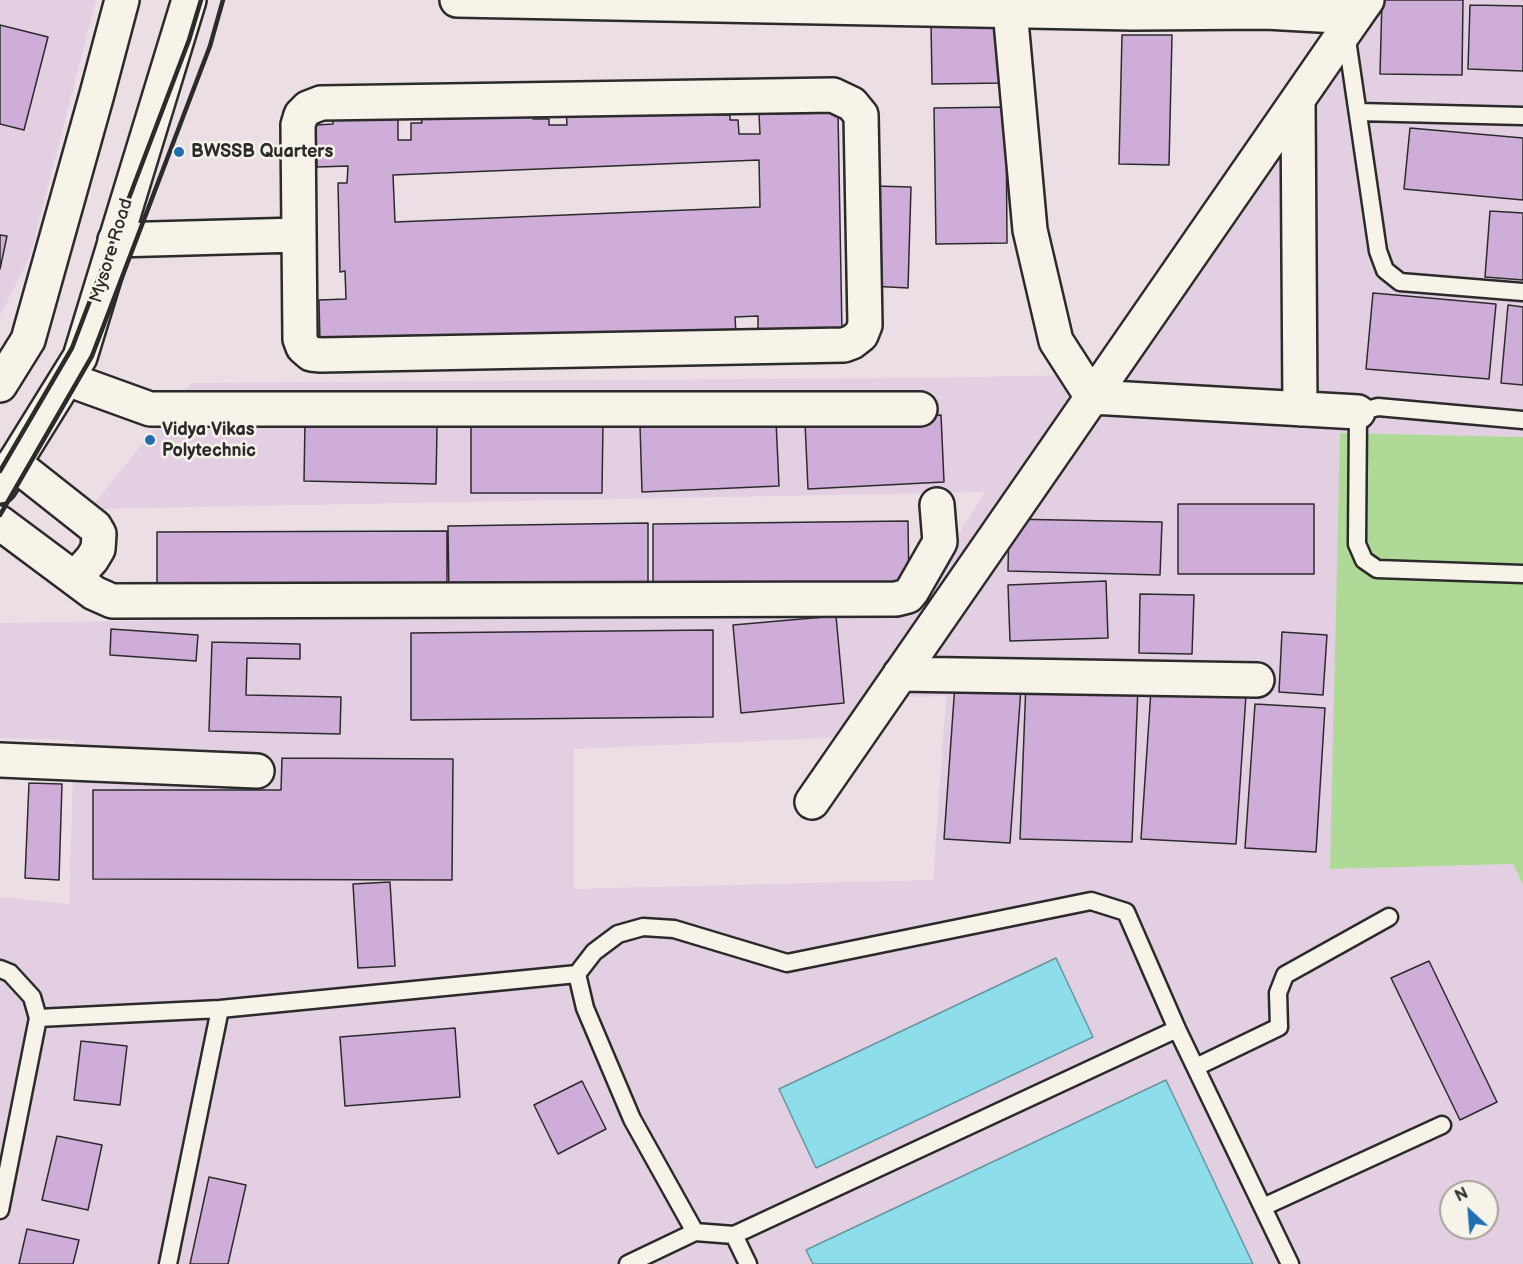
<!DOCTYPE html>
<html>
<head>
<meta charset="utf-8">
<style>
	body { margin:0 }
	#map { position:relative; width:1523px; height:1264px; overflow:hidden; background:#ebdee4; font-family:"Balsamiq Sans",sans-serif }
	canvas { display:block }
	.north { position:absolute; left:1439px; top:1180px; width:60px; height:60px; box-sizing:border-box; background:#f7f3e8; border:2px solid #a5a39c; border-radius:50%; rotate:334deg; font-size:16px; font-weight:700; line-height:24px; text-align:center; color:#2b2b2b }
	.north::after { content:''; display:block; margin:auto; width:21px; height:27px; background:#1f6fb2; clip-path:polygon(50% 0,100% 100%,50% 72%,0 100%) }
</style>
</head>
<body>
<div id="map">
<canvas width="1523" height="1264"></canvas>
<div class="north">N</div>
</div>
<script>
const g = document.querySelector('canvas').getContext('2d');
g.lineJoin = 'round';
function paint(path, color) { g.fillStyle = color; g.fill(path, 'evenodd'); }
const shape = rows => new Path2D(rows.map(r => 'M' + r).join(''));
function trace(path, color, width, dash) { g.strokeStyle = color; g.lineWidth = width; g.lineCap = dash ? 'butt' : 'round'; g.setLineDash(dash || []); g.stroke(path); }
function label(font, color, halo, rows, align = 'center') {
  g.font = font + ' "Balsamiq Sans",sans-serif'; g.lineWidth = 5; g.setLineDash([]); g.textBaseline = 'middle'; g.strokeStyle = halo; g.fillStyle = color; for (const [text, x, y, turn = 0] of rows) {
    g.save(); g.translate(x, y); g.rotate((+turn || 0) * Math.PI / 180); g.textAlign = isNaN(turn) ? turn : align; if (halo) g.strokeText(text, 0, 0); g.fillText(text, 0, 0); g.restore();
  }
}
const built = shape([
	[0,0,96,0,30,256,0,316],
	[1374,0,1523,0,1523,437,1340,433,1331,869,1513,864,1523,885,1523,1264,0,1264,0,897,69,904,74,740,0,738,0,623,912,609,985,492,90,509,191,383,923,378,1121,374],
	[946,696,933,880,574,889,574,749,872,736,901,697],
	[1451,1192,1487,1192,1487,1228,1451,1228]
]);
const green = shape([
	[1340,433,1523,437,1523,885,1513,864,1330,869]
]);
const water = shape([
	[1056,958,1093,1037,816,1168,779,1089,1056,958],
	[1166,1080,1253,1264,813,1264,806,1250,1166,1080]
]);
const building = shape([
	[1382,0,1463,0,1462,75,1380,74,1382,0],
	[1470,5,1523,6,1523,71,1468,69,1470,5],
	[1003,22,1003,83,932,84,931,23,1003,22],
	[0,25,48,37,24,130,0,124,0,25],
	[1122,35,1172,35,1169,165,1119,164,1122,35],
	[566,106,713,108,713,115,730,115,730,120,738,120,739,134,760,134,759,114,838,113,842,332,758,334,758,316,735,317,736,334,423,341,423,335,395,336,395,342,320,344,319,300,346,299,345,271,340,272,338,183,347,183,348,166,317,167,316,125,333,124,333,120,382,119,382,114,398,114,398,140,411,140,411,123,422,123,421,118,438,118,438,113,505,111,505,117,533,116,533,119,549,119,549,125,567,125,566,106],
	[759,160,760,207,395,222,393,175,759,160],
	[1006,107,1007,243,936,244,934,108,1006,107],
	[1410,128,1523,138,1523,200,1404,189,1410,128],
	[874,186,911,187,908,288,870,286,874,186],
	[1490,211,1523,213,1523,280,1485,277,1490,211],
	[0,235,7,236,0,269,0,235],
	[1373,293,1496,304,1489,379,1366,369,1373,293],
	[1508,305,1523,307,1523,385,1501,383,1508,305],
	[941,415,944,482,808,489,805,422,941,415],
	[776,420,779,486,642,492,640,426,776,420],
	[471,422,603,422,602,493,471,493,471,422],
	[305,423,437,426,436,484,304,481,305,423],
	[1178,504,1314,504,1314,574,1178,574,1178,504],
	[1009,519,1162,522,1160,575,1008,571,1009,519],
	[908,521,909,588,653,590,653,524,908,521],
	[648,523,648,593,449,595,448,526,648,523],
	[447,531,447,587,157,589,157,532,447,531],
	[1106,581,1108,638,1010,641,1008,585,1106,581],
	[1140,594,1194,595,1192,654,1139,653,1140,594],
	[836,616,844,703,741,713,733,625,836,616],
	[111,629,198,635,196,661,110,655,111,629],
	[713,630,713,717,411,720,411,633,713,630],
	[1282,632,1327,635,1323,695,1279,692,1282,632],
	[212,642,300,644,300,659,247,658,246,695,341,697,340,734,209,731,212,642],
	[1026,682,1138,686,1132,842,1020,839,1026,682],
	[955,684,1021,688,1010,843,944,839,955,684],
	[1151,690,1246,695,1236,844,1141,839,1151,690],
	[1255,704,1325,708,1316,852,1245,848,1255,704],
	[282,758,453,759,452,880,93,879,93,790,281,790,282,758],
	[29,783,62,784,59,880,25,878,29,783],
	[390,882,395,966,358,968,353,884,390,882],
	[1429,961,1497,1102,1460,1120,1391,978,1429,961],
	[455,1028,460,1097,345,1106,340,1037,455,1028],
	[81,1041,127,1046,120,1105,74,1100,81,1041],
	[582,1081,606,1129,558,1154,534,1105,582,1081],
	[57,1136,102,1145,88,1210,42,1200,57,1136],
	[209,1177,246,1185,228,1264,190,1264,209,1177],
	[27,1229,79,1240,73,1264,19,1264,27,1229]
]);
const lane = shape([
	[1346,33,1378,251,1385,270,1400,282,1523,292],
	[1358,112,1523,116],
	[1523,420,1378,407,1358,412,1357,544,1364,560,1377,569,1523,574],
	[0,969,10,973,32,997,38,1018,0,1210],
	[38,1018,220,1009,577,974],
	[1196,1067,1279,1027,1278,993,1285,975,1389,917],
	[1263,1207,1442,1125],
	[695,1232,632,1119,585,1008,577,974,594,952,618,934,643,927,674,929,787,963,1091,901,1126,912,1177,1029],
	[734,1235,1177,1029,1290,1264],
	[168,1264,220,1009],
	[628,1264,695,1232,734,1235,748,1264]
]);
const street = shape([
	[1010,10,1030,230,1056,341,1092,397,1358,412],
	[833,95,852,104,861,115,865,325,861,335,852,342,844,345,321,355,311,354,303,347,300,339,298,125,301,115,308,108,321,103,833,95],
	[1298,101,1300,409],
	[115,240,298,235],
	[67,379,150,409,920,409],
	[14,463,95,527,99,534,98,549,92,559,75,578],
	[0,523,94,593,112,601,896,599,908,596,912,591,940,542,937,505],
	[900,674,1257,680],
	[0,760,257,771],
	[812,802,1355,17]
]);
const secondary = shape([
	[457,0,1133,13,1266,12,1355,17,1367,0]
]);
const highway = shape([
	[0,385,28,340,97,94,122,0],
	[0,486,80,357,189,0]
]);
const rail = shape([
	[0,471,72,348,189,40,201,0],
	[0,515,92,356,210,46,223,0]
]);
const markers = [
	[179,152,6,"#1f6fb2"],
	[150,440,6,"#1f6fb2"]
];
const poiNames = [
	["BWSSB Quarters",191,152],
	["Vidya Vikas",162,430],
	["Polytechnic",162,451]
];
const streetNames = [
	["Mysore Road",112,251,-73]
];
paint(built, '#e2cfe1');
paint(green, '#afd996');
paint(water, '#8eddeb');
trace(water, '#66969e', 1.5);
paint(building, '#ceadd9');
trace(building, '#2b2b2b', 1.5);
trace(lane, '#2b2b2b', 21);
trace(street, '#2b2b2b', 38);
trace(secondary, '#2b2b2b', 38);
trace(highway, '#2b2b2b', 38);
trace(lane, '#f7f3e8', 16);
trace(street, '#f7f3e8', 33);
trace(secondary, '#f7f3e8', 33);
trace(highway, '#f7f3e8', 33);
trace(rail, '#2b2b2b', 4.5);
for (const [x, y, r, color] of markers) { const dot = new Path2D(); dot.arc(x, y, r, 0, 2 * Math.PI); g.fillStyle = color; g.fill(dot); trace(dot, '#f7f3e8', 2); }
label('bold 18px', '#2b2b2b', '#f7f3e8', poiNames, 'left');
label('18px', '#2b2b2b', '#f7f3e8', streetNames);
</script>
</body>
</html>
